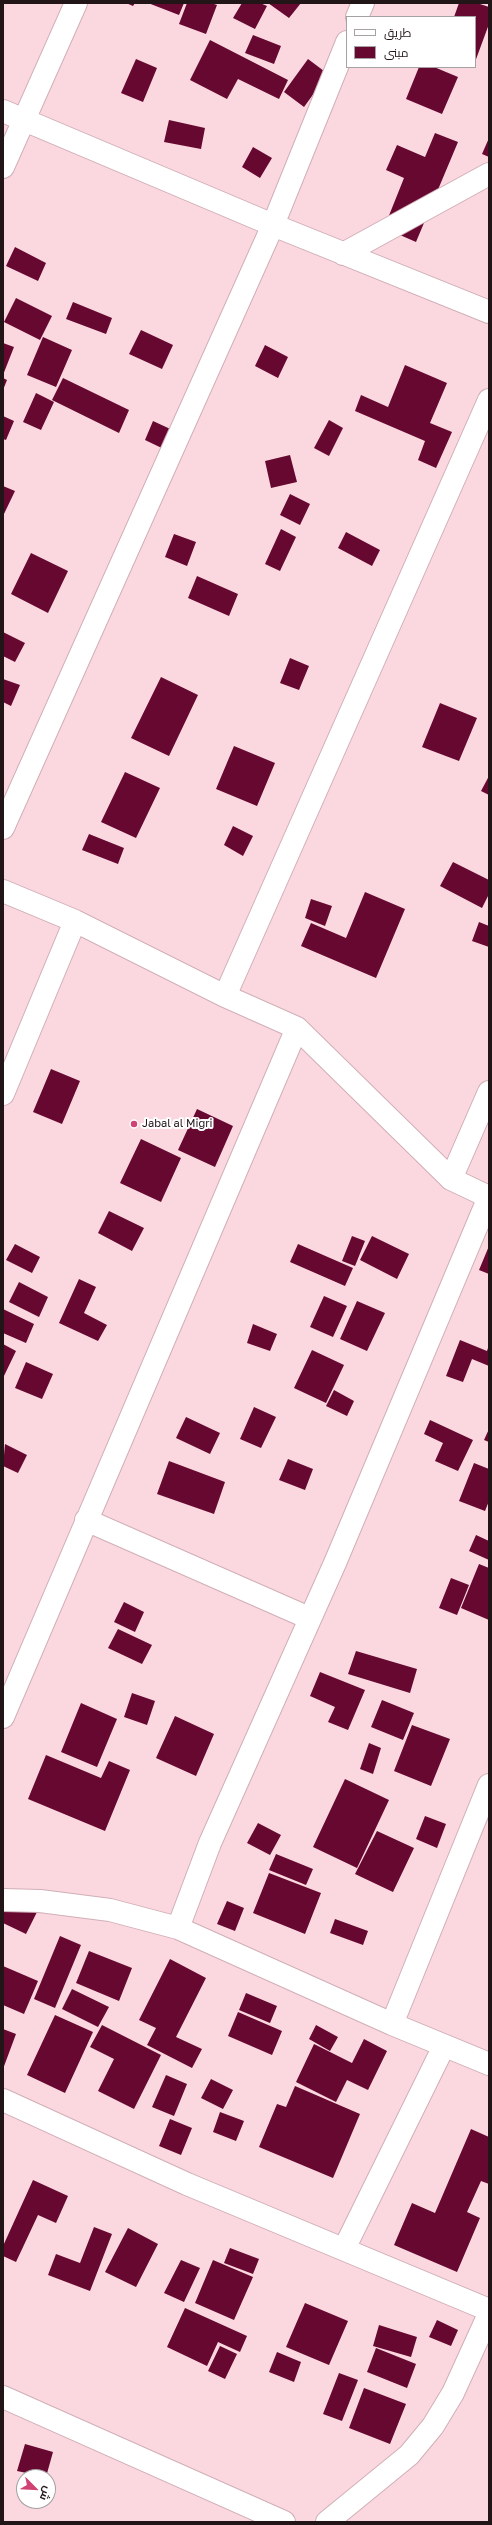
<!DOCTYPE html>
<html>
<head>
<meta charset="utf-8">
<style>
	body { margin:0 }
	#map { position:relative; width:492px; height:2525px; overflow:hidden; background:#fbd8e0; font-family:"Golos Text",Cairo,sans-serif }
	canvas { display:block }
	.frame { position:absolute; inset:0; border:4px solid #211518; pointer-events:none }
	.legend { position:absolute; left:346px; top:16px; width:130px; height:52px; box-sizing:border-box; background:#fff; border:1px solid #a6a1a3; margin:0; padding:5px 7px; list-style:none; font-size:12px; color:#211518 }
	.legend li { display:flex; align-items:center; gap:8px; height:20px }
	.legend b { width:20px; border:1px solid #a6a1a3 }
	.north { position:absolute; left:16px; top:2469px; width:40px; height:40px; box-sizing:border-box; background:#fff; border:1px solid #a6a1a3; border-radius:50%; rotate:114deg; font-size:11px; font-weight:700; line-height:16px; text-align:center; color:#211518 }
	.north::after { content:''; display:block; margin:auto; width:14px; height:18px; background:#cf4273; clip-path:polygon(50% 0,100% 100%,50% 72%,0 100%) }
</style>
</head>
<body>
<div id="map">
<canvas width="492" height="2525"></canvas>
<div class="frame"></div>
<ul class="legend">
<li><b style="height:5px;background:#fff"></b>طريق</li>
<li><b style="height:11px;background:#660830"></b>مبنى</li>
</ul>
<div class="north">ش</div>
</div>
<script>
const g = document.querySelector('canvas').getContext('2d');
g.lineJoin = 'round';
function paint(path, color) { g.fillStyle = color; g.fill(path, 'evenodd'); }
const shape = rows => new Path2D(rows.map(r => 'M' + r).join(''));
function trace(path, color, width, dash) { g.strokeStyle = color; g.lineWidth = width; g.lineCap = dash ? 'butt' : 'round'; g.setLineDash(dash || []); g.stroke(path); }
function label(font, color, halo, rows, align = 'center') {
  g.font = font + ' "Golos Text",sans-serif'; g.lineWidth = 4; g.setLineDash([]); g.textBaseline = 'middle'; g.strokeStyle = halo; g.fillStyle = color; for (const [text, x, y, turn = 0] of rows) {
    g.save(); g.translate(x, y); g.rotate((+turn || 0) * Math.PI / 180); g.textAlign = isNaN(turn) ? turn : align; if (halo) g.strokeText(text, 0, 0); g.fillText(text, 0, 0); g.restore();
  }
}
const building = shape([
	[126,3,135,3,133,6],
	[148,3,184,3,179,15],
	[187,3,211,3,217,5,206,34,179,24],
	[242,3,260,3,267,6,255,29,233,18],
	[268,3,301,3,289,18],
	[459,3,477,3,489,7,489,24,475,62,475,17,454,17],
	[253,35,281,46,274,64,245,53],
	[210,40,288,80,279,99,238,79,227,99,190,80],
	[136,59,157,68,143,102,121,93],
	[308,59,328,74,304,107,284,92],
	[419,67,434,67,458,77,442,114,406,99],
	[169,120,205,128,201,149,164,142],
	[435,133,458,142,416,242,384,228,404,178,386,170,397,145,425,157],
	[489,138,489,157,482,154],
	[253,147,272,158,260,178,242,167],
	[15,247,46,263,38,281,6,266],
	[16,298,52,316,40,340,4,322],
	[73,302,112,318,106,334,66,319],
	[141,330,173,345,162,369,129,354],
	[43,337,72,350,56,387,27,375],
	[3,343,14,347,3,375],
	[265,345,288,357,278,378,255,366],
	[405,365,447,383,430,423,452,432,436,468,418,460,425,441,355,411,361,395,388,407],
	[3,378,7,380,3,390],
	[63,378,129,410,119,433,52,400],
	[36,393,54,402,41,430,23,422],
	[3,416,14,421,6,440,3,439],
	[329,420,343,428,329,456,314,448],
	[153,421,179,433,170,452,145,440],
	[290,455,297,482,271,488,265,461],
	[3,486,15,491,3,516],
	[290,494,310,504,300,525,280,515],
	[281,529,296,537,280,571,265,564],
	[346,532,380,550,372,566,338,548],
	[174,534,196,542,187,566,165,557],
	[31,553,68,571,48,613,11,594],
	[197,576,238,594,229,616,188,598],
	[3,632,25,643,15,662,3,656],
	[290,658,309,666,299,690,280,683],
	[161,677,198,695,169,756,131,738],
	[3,679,20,685,11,706,3,702],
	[440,703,477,718,459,761,422,747],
	[234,746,275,763,257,806,216,789],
	[125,772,160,788,136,838,101,822],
	[489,776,489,795,481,791],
	[233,826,253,836,243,856,224,845],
	[89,834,124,848,118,864,82,850],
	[453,862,489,880,489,894,482,908,440,886],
	[365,892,405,909,376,978,301,946,311,923,346,938],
	[311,899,332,906,325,926,305,918],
	[479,922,489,926,489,947,472,941],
	[51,1069,80,1081,62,1124,33,1112],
	[197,1109,233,1126,215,1167,178,1150],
	[141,1139,181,1158,161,1202,120,1183],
	[109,1211,144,1228,132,1251,98,1233],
	[352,1236,365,1241,355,1266,342,1261],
	[372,1236,409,1254,397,1279,360,1260],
	[15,1244,40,1257,32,1273,6,1260],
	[298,1244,353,1268,345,1286,290,1262],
	[489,1246,489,1274,479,1270],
	[79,1279,96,1287,84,1313,107,1325,98,1341,59,1323],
	[19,1282,48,1297,39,1317,9,1302],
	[324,1296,347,1306,333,1337,310,1327],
	[357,1301,385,1313,367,1351,340,1339],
	[3,1309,34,1324,26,1343,3,1333],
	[253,1324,277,1334,270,1351,247,1343],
	[460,1340,487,1351,489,1345,489,1366,472,1359,463,1382,446,1376],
	[3,1344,16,1351,3,1378],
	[312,1350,344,1365,326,1403,294,1388],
	[26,1362,53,1374,42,1399,15,1388],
	[334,1390,354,1401,347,1416,326,1406],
	[254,1407,276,1417,261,1448,240,1439],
	[186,1417,220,1433,210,1454,176,1438],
	[430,1420,473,1440,458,1471,435,1461,443,1443,424,1434],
	[489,1429,489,1442,484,1440],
	[5,1444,27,1455,18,1473,3,1466],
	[288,1459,313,1469,305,1490,279,1480],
	[169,1461,225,1482,214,1514,157,1494],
	[474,1463,489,1469,489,1501,485,1511,459,1501],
	[476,1535,489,1541,489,1560,469,1551],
	[479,1564,489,1568,489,1620,461,1608],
	[451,1578,469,1585,457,1615,439,1608],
	[124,1602,144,1612,135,1632,114,1622],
	[118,1629,152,1645,142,1664,108,1648],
	[356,1651,417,1669,410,1693,348,1674],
	[320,1672,365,1690,348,1730,328,1722,335,1707,310,1696],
	[132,1693,155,1701,147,1725,124,1717],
	[382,1700,414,1713,403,1740,371,1727],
	[81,1703,117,1719,97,1767,61,1752],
	[175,1716,214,1734,196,1776,156,1758],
	[412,1725,450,1739,431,1786,394,1771],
	[369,1743,381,1748,373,1774,360,1769],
	[46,1755,101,1778,109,1761,130,1770,105,1831,28,1799],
	[345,1779,389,1800,357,1868,313,1847],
	[425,1816,446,1824,437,1848,416,1839],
	[258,1823,281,1835,270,1855,247,1843],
	[377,1831,414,1848,393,1892,355,1874],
	[276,1854,313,1869,306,1885,269,1870],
	[269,1873,321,1893,305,1934,253,1913],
	[3,1893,38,1910,26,1934,3,1923],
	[227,1901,244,1908,235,1931,217,1924],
	[335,1919,368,1931,363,1945,330,1933],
	[60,1936,81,1945,55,2008,34,1999],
	[89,1951,132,1968,119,2001,76,1983],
	[170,1959,206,1978,176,2037,202,2049,192,2068,147,2045,156,2028,139,2020],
	[3,1966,38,1981,24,2014,3,2005],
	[72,1989,109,2007,98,2027,62,2009],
	[246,1993,277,2006,270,2023,239,2010],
	[238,2012,282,2031,272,2055,228,2036],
	[55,2015,93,2032,65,2093,27,2075],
	[102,2025,161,2055,134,2109,98,2091,114,2059,90,2047],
	[316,2025,338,2037,330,2051,309,2039],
	[3,2029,16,2034,3,2069],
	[364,2039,387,2051,368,2090,347,2080,336,2102,296,2082,314,2044,352,2063],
	[166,2075,187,2084,174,2116,152,2107],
	[211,2079,233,2090,223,2109,201,2098],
	[295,2086,360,2114,333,2178,259,2147,277,2104,286,2107],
	[220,2112,244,2121,236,2141,213,2132],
	[170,2119,192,2128,181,2155,159,2146],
	[471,2129,489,2137,489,2184,481,2181,467,2212,480,2218,457,2272,394,2245,412,2203,435,2213],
	[33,2180,68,2196,56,2223,38,2215,16,2262,3,2256,3,2246],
	[94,2227,112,2234,90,2291,48,2275,56,2254,80,2263],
	[128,2228,158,2244,136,2287,105,2272],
	[230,2248,259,2259,253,2274,224,2263],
	[181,2260,200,2268,184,2302,164,2293],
	[213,2260,253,2277,234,2320,195,2303],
	[305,2303,348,2321,329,2365,286,2347],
	[185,2308,247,2336,240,2352,218,2342,207,2366,167,2347],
	[437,2320,458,2330,451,2346,429,2337],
	[379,2325,417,2337,411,2357,373,2346],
	[220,2346,237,2354,225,2379,208,2371],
	[376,2348,416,2364,407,2388,367,2372],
	[277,2352,301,2362,294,2382,269,2372],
	[339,2373,358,2380,342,2421,323,2414],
	[364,2388,406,2404,390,2444,349,2428],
	[25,2444,53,2452,46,2477,17,2471]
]);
const street = shape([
	[357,17,363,3],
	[3,111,273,225,489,312],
	[3,167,76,3],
	[343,254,489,174],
	[3,828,273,225,347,42],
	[3,891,75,921,225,996,297,1028,451,1179,489,1197],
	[225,996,489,400],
	[3,1094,75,921],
	[451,1179,489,1092],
	[86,1520,309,1618],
	[3,1717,297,1028],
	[3,1900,40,1901,110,1910,178,1928,392,2024,489,2064],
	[178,1928,210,1843,335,1563,489,1197],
	[392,2024,489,1785],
	[3,2100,187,2184,489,2310],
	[344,2249,444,2046],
	[3,2397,284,2522],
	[327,2522,409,2455,433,2426,453,2393,489,2314]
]);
const markers = [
	[134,1124,4,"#cf4273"]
];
const poiNames = [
	["Jabal al Migri",142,1124]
];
paint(building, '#660830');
trace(street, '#d1afb7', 24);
trace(street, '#fff', 22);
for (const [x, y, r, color] of markers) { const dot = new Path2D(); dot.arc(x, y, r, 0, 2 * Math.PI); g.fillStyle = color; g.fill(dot); trace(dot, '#fff', 1.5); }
label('11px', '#211518', '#fff', poiNames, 'left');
</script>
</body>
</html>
